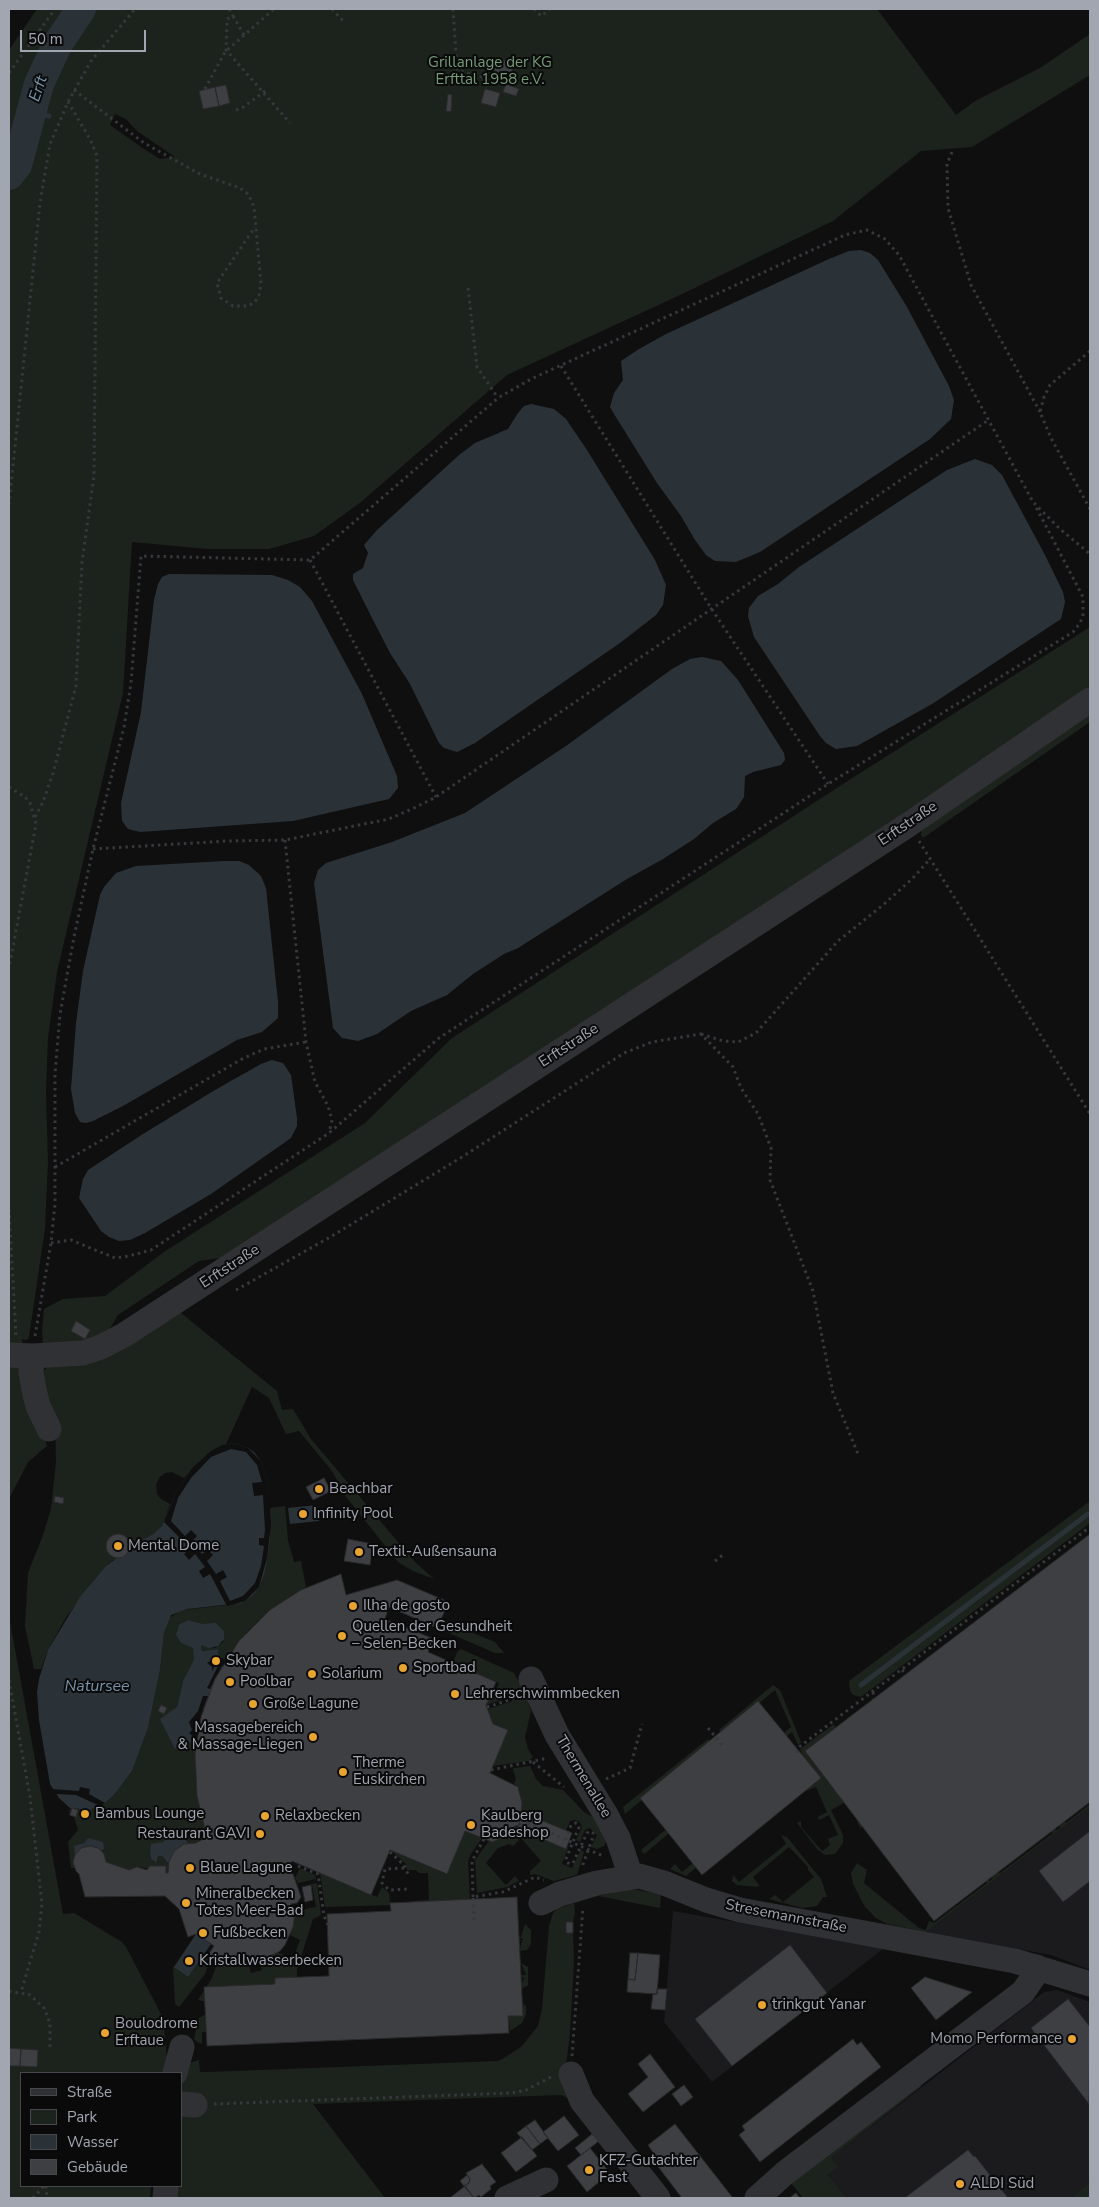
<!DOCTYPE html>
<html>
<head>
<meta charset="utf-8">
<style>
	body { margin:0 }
	#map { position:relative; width:1099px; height:2207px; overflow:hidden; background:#0f0f10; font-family:"Nunito Sans",sans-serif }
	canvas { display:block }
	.frame { position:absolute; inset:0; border:10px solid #a1a6b1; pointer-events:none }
	.legend { position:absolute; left:20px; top:2072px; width:162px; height:115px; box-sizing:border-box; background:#0a0a0b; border:1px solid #46484d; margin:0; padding:6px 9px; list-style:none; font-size:15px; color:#a1a6b1 }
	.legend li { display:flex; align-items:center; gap:10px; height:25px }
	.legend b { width:25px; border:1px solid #46484d }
	.scale { position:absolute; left:20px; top:30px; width:126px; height:22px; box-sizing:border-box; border:2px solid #a1a6b1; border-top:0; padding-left:6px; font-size:15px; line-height:18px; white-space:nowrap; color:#a1a6b1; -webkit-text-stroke:4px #0a0a0b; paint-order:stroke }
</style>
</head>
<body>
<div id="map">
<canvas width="1099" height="2207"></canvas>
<div class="frame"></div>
<ul class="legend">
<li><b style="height:6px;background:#303135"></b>Straße</li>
<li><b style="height:14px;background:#1c231c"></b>Park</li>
<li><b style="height:14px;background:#2a3238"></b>Wasser</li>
<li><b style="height:14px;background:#3e3f43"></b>Gebäude</li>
</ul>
<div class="scale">50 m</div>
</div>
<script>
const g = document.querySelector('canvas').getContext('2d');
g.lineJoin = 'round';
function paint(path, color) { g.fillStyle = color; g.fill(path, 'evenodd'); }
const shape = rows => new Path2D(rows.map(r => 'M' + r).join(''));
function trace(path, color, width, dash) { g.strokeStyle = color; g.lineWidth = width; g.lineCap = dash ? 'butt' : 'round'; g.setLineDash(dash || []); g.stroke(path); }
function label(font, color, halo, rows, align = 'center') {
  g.font = font + ' "Nunito Sans",sans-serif'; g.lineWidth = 4; g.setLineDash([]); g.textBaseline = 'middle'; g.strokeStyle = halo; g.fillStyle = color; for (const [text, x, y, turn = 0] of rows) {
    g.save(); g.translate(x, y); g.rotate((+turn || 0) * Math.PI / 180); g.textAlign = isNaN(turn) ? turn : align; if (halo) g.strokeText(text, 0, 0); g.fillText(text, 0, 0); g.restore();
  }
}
const built = shape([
	[1090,1807,1090,1970,1051,1955,926,1932],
	[673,1911,780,1930,883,1949,712,2082,664,2022],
	[1057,1990,1090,2002,1090,2183,1071,2198,847,2198,828,2175,837,2167,831,2158,1044,1992]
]);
const green = shape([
	[37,9,877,9,956,115,975,101,1040,68,1090,34,1090,75,972,147,921,151,833,221,680,295,507,375,361,502,314,536,269,549,208,549,132,542,123,693,57,972,48,1038,46,1091,48,1163,45,1228,29,1337,27,1340,22,1339,30,1391,47,1446,28,1462,9,1499,9,50],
	[115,114,126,119,137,131,175,157,160,159,141,147,110,125],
	[1090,627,1090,691,234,1256,199,1261,118,1315,104,1338,98,1342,43,1344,42,1331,44,1309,63,1299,105,1296,164,1252,365,1123,452,1038,843,784],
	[1090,708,1090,722,923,838,921,835,922,828],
	[181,1313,277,1391,282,1410,293,1409,311,1439,414,1561,434,1579,413,1571,398,1562,347,1498,332,1471,299,1431,286,1434,269,1398,252,1387,226,1444,207,1454,184,1478,172,1472,165,1473,159,1478,156,1485,157,1494,161,1499,170,1504,162,1526,153,1534,130,1547,126,1555,112,1561,97,1576,65,1619,48,1650,41,1669,34,1669,25,1626,28,1573,43,1535,51,1509,56,1462,55,1424,41,1374,50,1364],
	[1090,1501,1090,1523,861,1697,853,1695,850,1691,849,1681],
	[285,1506,288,1540,293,1558,294,1562,301,1561,306,1587,265,1615,247,1632,226,1659,219,1658,218,1649,202,1651,201,1644,215,1648,223,1642,224,1631,217,1624,200,1624,188,1620,177,1630,180,1642,193,1648,195,1660,183,1681,177,1707,181,1744,186,1740,196,1747,195,1767,197,1796,207,1837,196,1843,189,1843,177,1829,166,1841,158,1844,151,1851,150,1856,151,1859,158,1863,158,1856,162,1856,168,1864,168,1873,140,1867,129,1870,106,1862,101,1851,104,1849,88,1838,75,1855,73,1862,75,1868,71,1868,68,1842,78,1830,74,1817,69,1815,70,1808,90,1810,105,1803,114,1795,132,1771,148,1728,160,1670,164,1633,169,1618,182,1610,236,1604,252,1596,265,1572,270,1533,270,1508],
	[9,1616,63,1914,74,1913,122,1942,126,1947,163,2018,168,2071,170,2073,21,2073,21,2186,151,2186,150,2198,9,2198],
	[441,1620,495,1642,504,1653,495,1653,437,1628],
	[461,1649,514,1673,524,1692,486,1705,491,1692,495,1693,499,1683,453,1663,457,1652],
	[773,1685,780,1690,801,1742,798,1745,792,1732,753,1765,750,1761,791,1727,775,1690,725,1731,726,1738,719,1730],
	[526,1697,531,1711,525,1737,528,1749,533,1757,529,1761,493,1766,508,1730,493,1724,488,1709],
	[834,1724,842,1743,831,1744,834,1757,848,1757,848,1761,836,1762,853,1801,867,1801,867,1804,854,1805,860,1817,873,1817,872,1821,860,1828,848,1799,843,1800,844,1803,831,1810,843,1835,843,1843,835,1854,825,1855,818,1850,797,1823,801,1821,801,1827,822,1851,830,1845,828,1839,838,1835,829,1815,819,1820,818,1817,827,1812,816,1787,806,1791,799,1783,782,1797,788,1805,786,1806,779,1803,771,1792,770,1789,771,1787,777,1794,808,1769,800,1749],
	[708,1739,713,1745,708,1745,625,1814,623,1807],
	[530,1766,536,1779,543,1786,563,1790,584,1812,596,1819,606,1842,604,1846,597,1849,591,1847,597,1835,590,1828,585,1830,580,1842,576,1840,582,1827,580,1822,575,1820,570,1821,566,1831,521,1813,521,1797,518,1787,514,1784,516,1779,513,1770,514,1768],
	[980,1769,1056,1830,1059,1829,1062,1819,1066,1823,1090,1804,1090,1807,926,1932,887,1924,876,1918,865,1907,853,1884,851,1873,857,1863,867,1870,864,1883,919,1928,926,1930,929,1921,934,1923,987,1883,910,1821,913,1820,990,1881,992,1879,995,1870,1000,1873,1053,1833,977,1771],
	[732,1775,735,1779,644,1854,641,1850],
	[760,1808,763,1812,686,1876,670,1869,675,1864,682,1872],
	[515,1826,566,1848,569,1845,562,1864,572,1868,581,1850,584,1852,577,1875,554,1881,535,1874,530,1875,530,1871,541,1861,521,1838,513,1846,509,1844,498,1848,486,1863,506,1885,515,1876,519,1881,507,1887,477,1893,475,1860,489,1841,492,1842,502,1838],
	[465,1831,482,1838,471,1854,468,1861,470,1902,412,1903,414,1901,429,1900,428,1873,419,1873,416,1870,407,1870,406,1864,392,1851,446,1874],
	[781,1835,787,1837,821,1879,827,1897,823,1897,817,1906,802,1908,769,1899,775,1895,783,1902,814,1877,808,1870,808,1867,789,1847,753,1877,759,1885,758,1887,737,1885,732,1881,733,1875,739,1882,786,1844],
	[300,1868,315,1875,316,1879,298,1883,295,1878],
	[320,1873,377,1897,382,1887,389,1893,390,1902,402,1903,395,1905,325,1907],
	[317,1883,321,1915,313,1919,297,1970,297,1984,526,1975,521,1963,528,1967,528,1985,520,1990,524,1977,467,1979,207,2002,198,2000,212,1978,219,1958,249,1967,251,1973,262,1970,259,1962,277,1952,293,1959,300,1940,290,1935,295,1913,296,1911,316,1907,312,1884],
	[632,1889,661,1894,660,1908,598,1896],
	[574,1903,575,1913,573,1922,566,1922,566,1933,573,1933,574,1961,570,2034,564,2081,575,2101,561,2095,313,2104,385,2198,171,2198,172,2186,181,2186,181,2075,190,2063,199,2060,200,2072,207,2072,498,2061,504,2058,521,2047,538,2026,542,2009,549,1926,553,1913,557,1909],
	[525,1924,531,1930,531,1944,527,1950,519,1951,523,1938,324,1944,521,1937],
	[203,1955,210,1960,205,1974,179,2007,175,2004,173,1966,188,1977],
	[519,2001,526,2006,526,2014,522,2023,510,2031,509,2020,202,2032,202,2044,197,2042,194,2039,199,2018,206,2014,481,2016,523,2014],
	[919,2083,922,2086,831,2158,838,2167,828,2175,847,2198,803,2198,791,2183],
	[1090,2183,1090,2198,1071,2198,1078,2192]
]);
const water = shape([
	[861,250,870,253,878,260,907,307,949,386,954,400,951,419,930,439,760,552,736,562,715,561,706,555,695,540,681,516,657,483,614,414,610,407,614,393,623,380,621,361,639,349,666,334,829,259,849,251],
	[531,404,554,409,566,419,587,450,655,560,666,585,663,605,656,615,620,643,475,743,457,752,444,748,439,743,410,684,390,653,372,618,353,580,353,574,363,568,368,553,364,545,377,530,459,455,475,443,508,429,518,413,524,406],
	[975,459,992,465,1002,475,1045,555,1063,592,1065,602,1061,619,932,704,857,746,836,749,826,743,820,736,754,637,748,616,749,608,758,596,778,584,799,567,947,470],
	[169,574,272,575,288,580,300,587,312,601,362,694,397,776,398,788,389,799,293,821,140,832,128,829,122,821,121,803,141,712,154,600,158,584,162,577],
	[702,657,721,661,738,680,784,753,785,760,781,765,753,772,745,776,744,797,736,809,713,823,694,839,663,859,627,879,518,948,504,954,473,974,447,995,411,1011,377,1034,358,1041,342,1038,333,1028,314,883,318,870,326,863,392,842,465,813,566,746,672,669,690,659],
	[224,861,239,861,249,865,261,876,266,888,278,1002,278,1018,262,1032,237,1040,123,1106,93,1121,86,1123,80,1122,75,1113,71,1089,76,1023,83,971,100,895,104,887,116,873,136,866],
	[272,1060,283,1063,291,1075,297,1118,297,1126,291,1138,211,1194,145,1233,130,1240,119,1241,109,1237,101,1231,79,1198,83,1179,88,1170,143,1134,215,1090,261,1064],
	[234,1443,248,1448,254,1452,261,1461,268,1482,270,1539,265,1572,259,1587,252,1596,241,1603,187,1609,171,1615,164,1633,160,1670,148,1728,132,1771,114,1795,105,1803,90,1810,70,1808,59,1798,50,1784,39,1720,37,1692,39,1679,48,1650,80,1597,105,1567,117,1558,126,1555,130,1547,153,1534,162,1526,175,1494,192,1468,212,1450,222,1445],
	[317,1505,319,1521,290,1524,288,1508],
	[188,1620,202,1624,216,1623,224,1631,224,1639,218,1646,209,1648,201,1645,202,1651,218,1649,219,1658,214,1658,212,1655,213,1659,207,1663,212,1667,212,1671,216,1664,219,1664,207,1688,210,1689,222,1666,243,1676,224,1715,203,1709,208,1696,203,1696,198,1711,189,1722,192,1730,189,1733,197,1740,196,1747,186,1740,175,1749,160,1719,177,1707,183,1681,194,1660,193,1648,181,1643,176,1635,179,1625],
	[178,1828,183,1830,185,1839,192,1846,175,1872,162,1856,158,1856,157,1863,151,1859,150,1854,151,1844,163,1842],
	[88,1838,103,1842,104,1849,101,1851,98,1848,89,1846,81,1848,75,1855,74,1846,84,1843],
	[196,1934,211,1944,188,1977,174,1967]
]);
const pier = shape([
	[234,1443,248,1448,261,1461,268,1482,271,1525,267,1558,259,1587,245,1601,227,1606,210,1574,203,1578,199,1571,205,1567,195,1554,189,1560,184,1554,190,1548,164,1522,175,1494,192,1468,212,1450,222,1445],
	[231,1449,246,1452,257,1465,262,1482,252,1483,254,1496,263,1495,265,1530,264,1538,259,1538,259,1545,264,1546,261,1566,255,1583,243,1596,230,1601,220,1581,227,1577,223,1570,216,1574,207,1561,213,1555,208,1550,202,1554,191,1542,197,1536,191,1530,185,1536,171,1521,178,1498,191,1478,211,1457],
	[80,1787,90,1789,89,1794,105,1803,100,1806,76,1795,56,1794,53,1789,79,1791]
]);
const stream = shape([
	[32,112,49,116],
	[861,1685,1088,1514]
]);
const river = shape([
	[9,175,17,165,39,84,57,45,81,9]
]);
const building = shape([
	[499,59,510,62,513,72,505,80,495,77,492,67,499,59],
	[506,84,519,89,516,96,503,92,506,84],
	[226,85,230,103,219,106,215,87,226,85],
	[215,87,219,106,203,109,199,91,215,87],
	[485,89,500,93,496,107,481,103,485,89],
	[448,94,452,95,451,112,446,111,448,94],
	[76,1321,90,1330,85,1339,71,1331,76,1321],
	[324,1478,331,1491,313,1500,306,1487,324,1478],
	[55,1496,64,1498,63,1504,54,1502,55,1496],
	'106 1546a12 12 0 1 1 24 0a12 12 0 1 1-24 0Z',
	[1090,1534,1090,1802,934,1921,805,1751,1090,1534],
	[348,1539,373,1544,370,1565,344,1561,348,1539],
	[341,1574,346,1595,397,1580,449,1602,437,1628,389,1607,385,1619,434,1639,428,1652,496,1682,486,1705,493,1724,508,1730,490,1773,518,1787,522,1803,521,1813,523,1816,519,1820,520,1825,515,1826,502,1838,492,1842,465,1831,447,1874,390,1850,371,1895,292,1861,288,1872,293,1874,301,1897,297,1903,291,1904,289,1912,295,1913,293,1927,285,1945,280,1951,250,1967,237,1962,208,1955,214,1946,196,1934,188,1937,179,1909,165,1896,85,1897,79,1874,76,1871,73,1862,75,1855,81,1848,90,1846,98,1848,104,1854,106,1862,129,1870,137,1867,147,1870,150,1866,166,1866,166,1873,168,1873,169,1862,174,1851,184,1844,196,1843,207,1837,197,1796,195,1754,201,1717,215,1679,239,1641,270,1610,301,1590,341,1574],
	[758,1701,821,1778,702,1875,640,1798,758,1701],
	[161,1705,167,1708,164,1714,158,1711,161,1705],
	[72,1808,78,1810,76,1817,70,1815,72,1808],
	[88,1810,88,1817,81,1818,81,1811,88,1810],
	[524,1813,572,1833,566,1849,517,1828,520,1823,519,1820,523,1818,524,1813],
	[1090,1831,1090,1881,1063,1902,1039,1871,1090,1831],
	[311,1885,313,1900,305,1902,302,1887,311,1885],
	[517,1897,523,2016,508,2016,509,2033,207,2046,204,1987,275,1984,275,1978,329,1976,327,1914,391,1911,390,1903,517,1897],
	[566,1922,573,1922,573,1933,566,1933,566,1922],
	[790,1945,827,1993,732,2066,695,2019,790,1945],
	[630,1953,638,1953,635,1980,628,1979,630,1953],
	[638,1953,660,1955,657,1994,627,1992,628,1979,635,1980,638,1953],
	[925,1977,972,1992,936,2020,911,1988,925,1977],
	[657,1989,667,1989,665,2010,651,2009,653,1994,657,1994,657,1989],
	[1068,1999,1090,2027,1089,2104,1031,2028,1068,1999],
	[853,2039,857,2045,861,2042,881,2067,760,2162,739,2135,745,2130,742,2126,853,2039],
	[9,2048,21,2049,20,2066,9,2066,9,2048],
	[21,2049,38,2050,37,2067,20,2066,21,2049],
	[650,2054,675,2087,643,2112,628,2094,648,2077,638,2064,650,2054],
	[684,2085,693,2097,681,2106,672,2094,684,2085],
	[564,2116,579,2135,558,2151,543,2132,564,2116],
	[535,2120,548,2138,540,2144,526,2126,535,2120],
	[675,2124,733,2198,682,2198,653,2160,656,2157,648,2145,675,2124],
	[526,2126,540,2144,532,2150,517,2133,526,2126],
	[592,2134,599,2141,581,2155,575,2148,592,2134],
	[522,2137,537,2156,516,2172,501,2153,522,2137],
	[590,2148,610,2173,587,2192,567,2166,590,2148],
	[968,2150,974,2157,975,2156,1008,2198,908,2198,906,2197,968,2150],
	[482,2164,496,2182,490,2186,491,2189,481,2197,479,2195,474,2198,464,2186,469,2183,470,2179,466,2173,482,2164],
	[467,2175,470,2179,469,2183,464,2186,460,2181,467,2175],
	[465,2186,474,2198,452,2198,451,2197,465,2186],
	[796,2193,800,2198,789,2198,796,2193]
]);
const path = shape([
	[229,9,233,16],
	[332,9,344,22],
	[453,9,457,69,465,73,483,77],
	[534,9,541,16,550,9],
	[244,35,233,16,227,19,226,50,290,123],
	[9,73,55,9],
	[205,89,225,52,274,9],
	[74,90,144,143,200,174,240,188,249,195,254,207,261,284,259,295,255,302,248,306,233,306,221,298,217,283,255,227],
	[236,110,242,108,268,89],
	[952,152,947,164,948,208,971,285,1040,412],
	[468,288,477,367,498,398],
	[1090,351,1050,385,1044,397,1040,412,1051,438,1090,509],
	[561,366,711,608,828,784],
	[9,505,40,203,50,144,68,102,91,61,135,9],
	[310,560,436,797],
	[9,787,25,797,30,803,36,824,9,968],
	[35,817,43,802,53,773,76,686,82,562,94,476,97,156,90,139,68,102],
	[285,840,306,1042,315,1082,328,1106,332,1120,329,1133],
	[919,841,1090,1114],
	[93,849,227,841,285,840,389,819,414,808,436,797,987,421],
	[701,1034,723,1041,738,1042,756,1033,838,941,883,905,913,878,930,859],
	[55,1167,242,1059,264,1049,306,1042],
	[9,1209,16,1335],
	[51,1243,71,1240,115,1258,129,1256,151,1250,329,1133,439,1038,828,784,1073,632,1080,623,1083,616,1083,597,1036,507],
	[236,1290,332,1236,462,1157,624,1053,652,1042,701,1034,733,1067,741,1088,758,1114,771,1148,770,1180,813,1291,833,1393,858,1454],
	[35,1336,51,1243,55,1204,55,1074,60,1014,74,937,93,849,124,727,131,683,141,556,310,560,498,398,531,379,845,235,867,230,885,239,899,255,1033,502,1060,529,1090,554],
	[715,1561,724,1554],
	[902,1670,907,1675],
	[9,1680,30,1797,42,1904,39,1932,21,1992],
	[873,1692,874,1700],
	[487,1707,519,1697],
	[708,1728,723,1746],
	[797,1753,799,1747,1090,1527],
	[533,1762,564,1787],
	[491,1770,548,1758],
	[606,1779,630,1768,642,1724],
	[523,1818,530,1824,603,1856],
	[520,1825,529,1824],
	[566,1840,571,1825,576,1823,579,1827,566,1859,566,1862,570,1864,573,1863,587,1833,590,1831,593,1833,593,1837,582,1867],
	[390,1852,404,1865,408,1874],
	[298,1866,318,1874,324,1916,328,1925],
	[404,1868,385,1869,382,1883,389,1890,408,1889],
	[473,1897,472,1861,484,1839],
	[474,1920,473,1897,503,1892,535,1877,544,1880],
	[9,1991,30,1995,44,2008,50,2023,50,2050],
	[572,2056,583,1907],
	[214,2104,512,2093,526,2090,551,2077],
	[46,2186,47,2198],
	[33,2198,44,2186]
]);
const minor = shape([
	[9,1355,33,1356,83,1353,101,1347,124,1335,908,825,1090,700],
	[33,1356,31,1372,34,1390,38,1406,49,1429],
	[531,1679,557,1735,606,1815,618,1838,631,1877],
	[541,1903,560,1894,597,1883,639,1876,664,1883,706,1900,740,1910,1015,1961,1090,1984],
	[175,2073,182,2047],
	[571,2074,582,2101,658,2198],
	[181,2104,195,2105],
	[165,2198,166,2186],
	[507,2198,546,2180],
	[757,2198,785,2173,1023,1992,1034,1976,1037,1967]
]);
const markers = [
	[319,1489,5,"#e8a430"],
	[303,1514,5,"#e8a430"],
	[118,1546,5,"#e8a430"],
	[359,1552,5,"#e8a430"],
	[353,1606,5,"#e8a430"],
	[342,1636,5,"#e8a430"],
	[216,1661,5,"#e8a430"],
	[403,1668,5,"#e8a430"],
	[312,1674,5,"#e8a430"],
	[230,1682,5,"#e8a430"],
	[455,1694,5,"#e8a430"],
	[253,1704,5,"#e8a430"],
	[313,1737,5,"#e8a430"],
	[343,1772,5,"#e8a430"],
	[85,1814,5,"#e8a430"],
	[265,1816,5,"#e8a430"],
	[471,1825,5,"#e8a430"],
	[260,1834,5,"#e8a430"],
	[190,1868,5,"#e8a430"],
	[186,1903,5,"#e8a430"],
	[203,1933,5,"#e8a430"],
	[189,1961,5,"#e8a430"],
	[762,2005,5,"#e8a430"],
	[105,2033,5,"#e8a430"],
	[1072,2039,5,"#e8a430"],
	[589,2170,5,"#e8a430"],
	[960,2184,5,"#e8a430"]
];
const parkNames = [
	["Grillanlage der KG",490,63],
	["Erfttal 1958 e.V.",490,80]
];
const streetNames = [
	["Erftstraße",908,824,-34],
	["Erftstraße",569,1046,-33],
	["Erftstraße",230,1267,-33],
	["Thermenallee",583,1777,59],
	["Stresemannstraße",786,1917,11]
];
const poiNames = [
	["Beachbar",329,1489],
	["Infinity Pool",313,1514],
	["Mental Dome",128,1546],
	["Textil-Außensauna",369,1552],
	["Ilha de gosto",363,1606],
	["Quellen der Gesundheit",352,1627],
	["– Selen-Becken",352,1644],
	["Skybar",226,1661],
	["Sportbad",413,1668],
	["Solarium",322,1674],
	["Poolbar",240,1682],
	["Lehrerschwimmbecken",465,1694],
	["Große Lagune",263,1704],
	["Massagebereich",303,1728,"right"],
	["& Massage-Liegen",303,1745,"right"],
	["Therme",353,1763],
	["Euskirchen",353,1780],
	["Bambus Lounge",95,1814],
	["Relaxbecken",275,1816],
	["Kaulberg",481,1816],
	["Badeshop",481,1833],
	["Restaurant GAVI",250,1834,"right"],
	["Blaue Lagune",200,1868],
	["Mineralbecken",196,1894],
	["Totes Meer-Bad",196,1911],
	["Fußbecken",213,1933],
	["Kristallwasserbecken",199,1961],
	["trinkgut Yanar",772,2005],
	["Boulodrome",115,2024],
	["Erftaue",115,2041],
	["Momo Performance",1062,2039,"right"],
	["KFZ-Gutachter",599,2161],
	["Fast",599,2178],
	["ALDI Süd",970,2184]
];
const waterNames = [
	["Erft",39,89,-71],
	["Natursee",97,1687]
];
paint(built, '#1b1b1d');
paint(green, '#1c231c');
paint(water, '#2a3238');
paint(pier, '#0f0f10');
trace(stream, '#2a3238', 5);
trace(river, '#2a3238', 30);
paint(building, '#3e3f43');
trace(building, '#29292c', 1);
trace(path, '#36383c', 3, [2.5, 4]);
trace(minor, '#303135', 25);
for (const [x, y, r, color] of markers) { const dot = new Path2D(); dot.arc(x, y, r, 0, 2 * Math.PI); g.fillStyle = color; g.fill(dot); trace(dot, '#0a0a0b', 2); }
label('15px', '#789b79', '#0a0a0b', parkNames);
label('15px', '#a1a6b1', '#0a0a0b', streetNames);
label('15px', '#a1a6b1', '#0a0a0b', poiNames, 'left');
label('italic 16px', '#7895ab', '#0a0a0b', waterNames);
</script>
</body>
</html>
